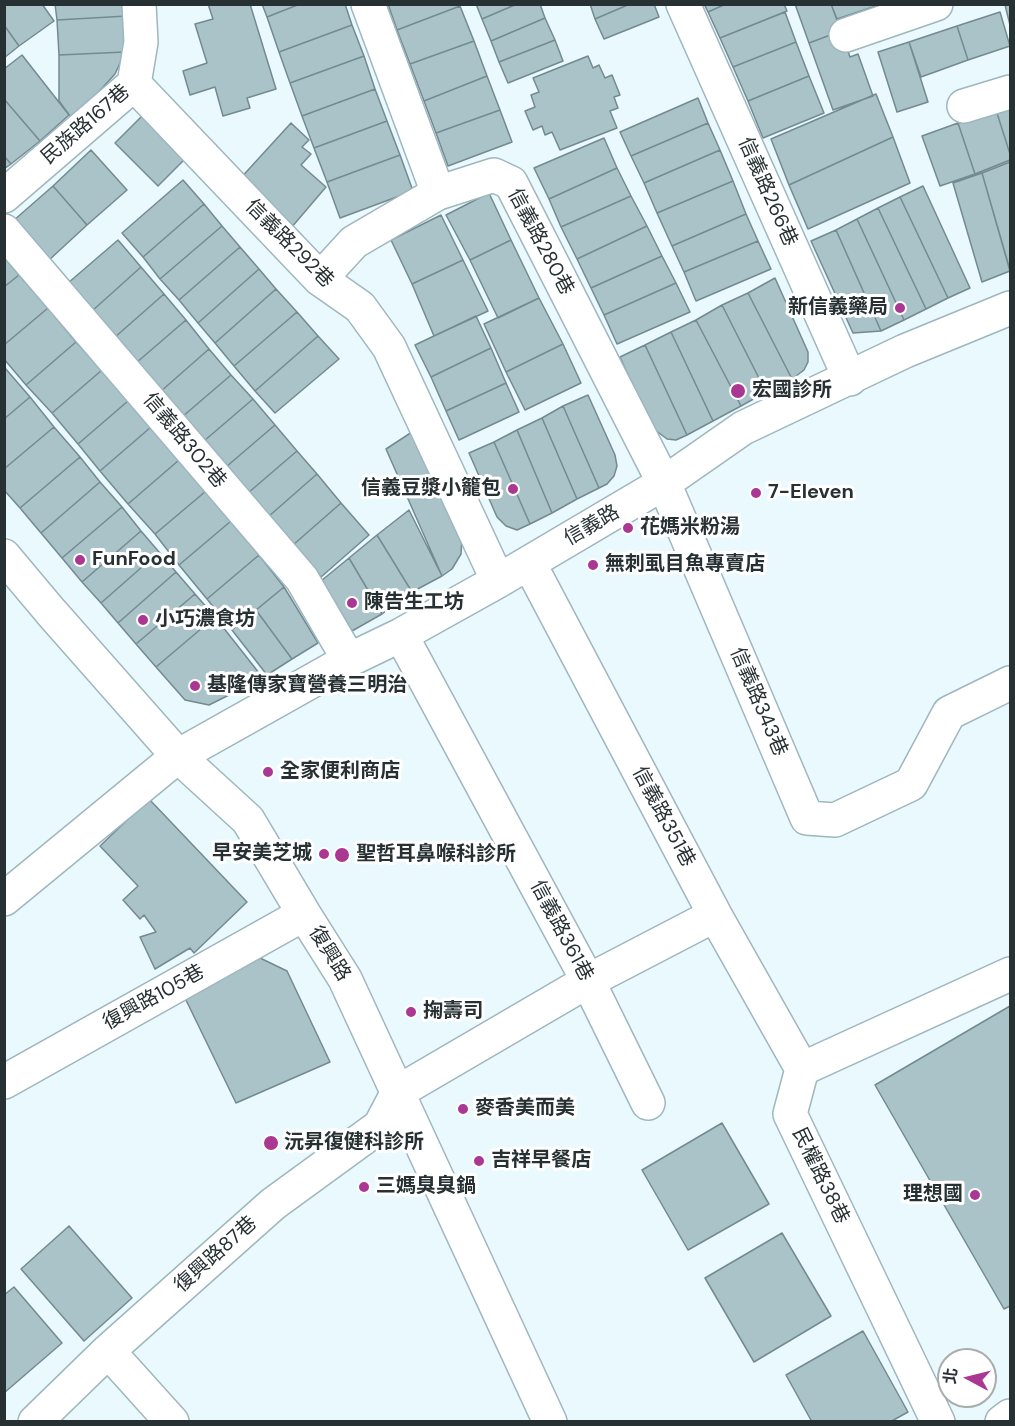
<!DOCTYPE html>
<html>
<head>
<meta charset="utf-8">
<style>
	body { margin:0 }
	#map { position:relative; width:1015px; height:1426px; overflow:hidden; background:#eaf9fd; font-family:"DM Sans","Noto Sans TC",sans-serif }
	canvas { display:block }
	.frame { position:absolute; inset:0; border:6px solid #273133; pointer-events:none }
	.north { position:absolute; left:937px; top:1348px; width:60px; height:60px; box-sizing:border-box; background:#fff; border:2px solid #a9adad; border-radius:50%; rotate:277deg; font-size:16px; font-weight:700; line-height:24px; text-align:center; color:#273133 }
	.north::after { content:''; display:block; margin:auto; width:21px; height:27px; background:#aa3791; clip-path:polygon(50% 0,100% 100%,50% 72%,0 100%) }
</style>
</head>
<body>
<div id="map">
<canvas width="1015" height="1426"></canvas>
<div class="frame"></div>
<div class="north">北</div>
</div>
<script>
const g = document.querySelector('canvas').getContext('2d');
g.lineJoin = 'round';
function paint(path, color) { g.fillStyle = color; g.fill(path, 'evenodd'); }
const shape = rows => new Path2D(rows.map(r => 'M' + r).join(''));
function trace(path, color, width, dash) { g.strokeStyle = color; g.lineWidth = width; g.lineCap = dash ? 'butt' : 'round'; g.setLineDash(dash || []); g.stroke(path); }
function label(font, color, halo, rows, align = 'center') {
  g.font = font + ' "DM Sans","Noto Sans TC",sans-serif'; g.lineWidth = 6; g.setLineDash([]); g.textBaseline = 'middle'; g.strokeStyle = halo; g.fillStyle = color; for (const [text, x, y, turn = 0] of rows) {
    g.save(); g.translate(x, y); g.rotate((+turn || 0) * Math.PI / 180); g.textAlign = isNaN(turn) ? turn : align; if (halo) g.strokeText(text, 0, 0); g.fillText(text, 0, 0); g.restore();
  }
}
const building = shape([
	[4,4,42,4,54,21,19,46,4,25,4,4],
	[55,4,126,4,127,16,57,20,55,4],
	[208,4,250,4,276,89,247,98,250,108,223,116,215,87,190,95,183,71,207,63,195,24,213,19,208,4],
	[262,4,300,4,267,17,262,4],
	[300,4,345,4,352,25,279,52,267,17,300,4],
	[388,4,460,4,460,6,397,30,388,4],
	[476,4,517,4,482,19,476,4],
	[517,4,540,4,545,18,491,41,482,19,517,4],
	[590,4,630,4,595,19,590,4],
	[630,4,654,4,659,17,604,39,595,19,630,4],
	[704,4,726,4,708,12,704,4],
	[726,4,784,4,787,11,720,38,708,12,726,4],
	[795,4,831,4,841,31,809,43,795,4],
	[831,4,879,4,879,5,837,19,831,4],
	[1010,4,1010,25,1005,5,1010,4],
	[460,6,474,41,410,64,397,30,460,6],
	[785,12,796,42,733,67,720,38,785,12],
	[1000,12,1010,46,968,60,957,26,1000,12],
	[127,16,125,52,59,55,57,20,127,16],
	[545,18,555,40,499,62,491,41,545,18],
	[4,25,19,46,4,58,4,25],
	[352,25,364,56,290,83,279,52,352,25],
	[957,26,968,60,921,77,909,42,957,26],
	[841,31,850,57,858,54,873,96,833,110,809,43,841,31],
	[555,40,563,61,508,83,499,62,555,40],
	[474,41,487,76,424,101,410,64,474,41],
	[796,42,809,76,748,101,733,67,796,42],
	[909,42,928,102,897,112,878,52,909,42],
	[125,52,115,74,73,120,59,101,59,55,125,52],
	[22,55,69,115,40,141,4,99,4,69,22,55],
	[364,56,375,89,302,116,290,83,364,56],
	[588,56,593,68,599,65,605,78,612,75,620,95,614,97,618,108,610,111,617,128,560,150,552,132,545,135,542,126,533,130,525,111,535,107,531,95,539,92,533,78,588,56],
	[487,76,500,110,436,133,424,101,487,76],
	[809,76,824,113,763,138,748,101,809,76],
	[375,89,387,121,314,148,302,116,375,89],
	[876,94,893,137,789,185,771,139,876,94],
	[698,98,708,123,631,156,620,132,698,98],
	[4,99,40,141,11,164,4,156,4,99],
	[1010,105,1010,154,996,110,1010,105],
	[500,110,512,142,448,166,436,133,500,110],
	[996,110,1010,154,1010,160,975,174,958,123,996,110],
	[144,114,187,157,158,186,115,143,144,114],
	[387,121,400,155,327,182,314,148,387,121],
	[291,123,309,140,302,147,311,154,301,165,326,187,291,228,238,181,291,123],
	[708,123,720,150,644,183,631,156,708,123],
	[958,123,975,174,940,186,922,136,958,123],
	[893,137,910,183,808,229,789,185,893,137],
	[604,138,617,168,549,199,534,168,604,138],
	[91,150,127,190,87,225,53,186,91,150],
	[720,150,733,181,657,213,644,183,720,150],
	[400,155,413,191,340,218,327,182,400,155],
	[4,156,11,164,4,169,4,156],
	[1010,162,1010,270,982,173,1010,162],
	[617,168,631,196,561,227,549,199,617,168],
	[982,173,1010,271,982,282,953,183,982,173],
	[183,180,204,204,143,257,122,233,183,180],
	[733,181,746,214,672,246,657,213,733,181],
	[53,186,87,225,48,261,13,221,53,186],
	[923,186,970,288,948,298,900,197,923,186],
	[489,193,511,240,470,260,446,215,489,193],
	[631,196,647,226,577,259,561,227,631,196],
	[900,197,948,298,926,309,878,208,900,197],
	[204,204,222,226,160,279,143,257,204,204],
	[878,208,926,309,904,320,857,219,878,208],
	[746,214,758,241,684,272,672,246,746,214],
	[441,215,463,260,412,284,391,240,441,215],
	[857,219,904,320,881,331,836,230,857,219],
	[222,226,240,247,179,300,160,279,222,226],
	[647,226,662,256,591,288,577,259,647,226],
	[836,230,881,331,853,333,811,241,836,230],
	[118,240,141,267,92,311,68,283,118,240],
	[511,240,539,298,498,318,470,260,511,240],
	[758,241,771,269,696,301,684,272,758,241],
	[240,247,259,269,198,323,179,300,240,247],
	[662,256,676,283,604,315,591,288,662,256],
	[4,257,19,275,4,287,4,257],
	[463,260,488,311,434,336,412,284,463,260],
	[141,267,164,294,114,338,92,311,141,267],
	[259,269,276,289,215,343,198,323,259,269],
	[19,275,48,308,4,345,4,287,19,275],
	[775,278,808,352,808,362,804,370,792,379,748,293,775,278],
	[676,283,690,312,617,344,604,315,676,283],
	[276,289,297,312,234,366,215,343,276,289],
	[748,293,792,379,766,392,722,305,748,293],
	[164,294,186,320,136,363,114,338,164,294],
	[539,298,563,344,506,372,484,324,539,298],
	[722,305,766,392,741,406,696,320,722,305],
	[48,308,76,342,26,385,4,359,4,345,48,308],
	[297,312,318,336,255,391,234,366,297,312],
	[476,316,491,348,431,377,415,345,476,316],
	[186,320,209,349,160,392,136,363,186,320],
	[696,320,741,406,713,421,671,332,696,320],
	[671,332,713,421,687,435,645,345,671,332],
	[318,336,339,359,275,413,255,391,318,336],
	[76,342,102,370,52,413,26,385,76,342],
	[563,344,581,383,525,410,506,372,563,344],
	[645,345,687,435,676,440,667,439,651,427,620,357,645,345],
	[491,348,506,383,446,411,431,377,491,348],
	[209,349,231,375,182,417,160,392,209,349],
	[5,368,30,397,4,419,4,369,5,368],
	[102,370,128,401,78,444,52,413,102,370],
	[231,375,253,399,204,441,182,417,231,375],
	[506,383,519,412,459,440,446,411,506,383],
	[588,395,615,455,617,466,614,476,607,484,599,488,563,406,588,395],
	[30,397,54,427,4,469,4,419,30,397],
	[253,399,275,425,226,467,204,441,253,399],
	[128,401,151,427,100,471,78,444,128,401],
	[563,406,599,488,577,499,542,418,563,406],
	[542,418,577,499,552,513,517,430,542,418],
	[275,425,297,451,248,493,226,467,275,425],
	[54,427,80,457,20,508,4,490,4,469,54,427],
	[151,427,179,460,128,504,100,471,151,427],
	[517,430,552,513,530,524,494,442,517,430],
	[412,432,462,537,461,554,452,569,442,576,386,449,412,432],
	[494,442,530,524,517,530,506,526,497,517,469,453,494,442],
	[297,451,317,474,268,517,248,493,297,451],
	[80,457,100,482,41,533,20,508,80,457],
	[179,460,206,491,155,534,128,504,179,460],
	[317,474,341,503,293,545,268,517,317,474],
	[100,482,122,507,62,558,41,533,100,482],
	[206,491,231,521,179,565,155,534,206,491],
	[341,503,369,535,321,577,293,545,341,503],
	[122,507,141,531,82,582,62,558,122,507],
	[409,510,442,576,412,592,377,535,409,510],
	[231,521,259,555,207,599,179,565,231,521],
	[141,531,159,552,101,603,82,582,141,531],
	[377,535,412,592,382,614,349,558,377,535],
	[159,552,176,572,118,623,101,603,159,552],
	[259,555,284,587,232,630,207,599,259,555],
	[349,558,382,614,352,631,321,581,349,558],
	[176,572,195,594,136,644,118,623,176,572],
	[284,587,318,643,292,659,256,610,284,587],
	[195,594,215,617,156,667,136,644,195,594],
	[256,610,292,659,267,675,232,630,256,610],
	[215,617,263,678,209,705,185,700,156,667,215,617],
	[149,799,247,902,194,953,190,948,155,969,140,937,156,932,144,915,140,919,123,900,138,886,100,846,149,799],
	[260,958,287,971,330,1062,236,1103,185,998,260,958],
	[1010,1006,1010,1306,1004,1309,875,1085,1010,1006],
	[722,1123,769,1204,688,1250,642,1170,722,1123],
	[69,1226,132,1298,84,1341,21,1269,69,1226],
	[782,1233,831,1316,754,1362,705,1278,782,1233],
	[14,1287,62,1343,4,1393,4,1295,14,1287],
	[863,1331,908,1412,890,1422,812,1422,786,1375,863,1331]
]);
const minor = shape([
	[368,4,438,193],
	[683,4,850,379],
	[846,35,936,4],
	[134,84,320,279,360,307,389,347,498,581],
	[964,106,1010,92],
	[4,196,134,84,141,42,139,4],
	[4,231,302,579,349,660],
	[320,279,354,242,438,193,494,175,511,183,664,483,807,818,835,820,911,784,949,713,1010,683],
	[4,556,51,612,178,756,248,820,304,914,345,979,550,1422],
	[529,563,715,915,802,1069],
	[401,635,588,981,648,1103],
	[4,899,178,756,349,660,401,635,498,581,664,483,743,428,905,351,1010,308],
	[4,1082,304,914],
	[108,1351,172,1422],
	[35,1422,108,1351,273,1204,380,1126,398,1092,588,981,715,915],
	[938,1422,790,1114,802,1069,1010,974],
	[1002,1422,1010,1416]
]);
const markers = [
	[900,308,6,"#aa3791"],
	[738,391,8,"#aa3791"],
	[513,489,6,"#aa3791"],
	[756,493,6,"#aa3791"],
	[628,528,6,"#aa3791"],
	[80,560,6,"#aa3791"],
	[593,565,6,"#aa3791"],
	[352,603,6,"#aa3791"],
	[143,620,6,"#aa3791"],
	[195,686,6,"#aa3791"],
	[268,772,6,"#aa3791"],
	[324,854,6,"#aa3791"],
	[342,855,8,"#aa3791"],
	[411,1012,6,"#aa3791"],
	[463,1109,6,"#aa3791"],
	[271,1143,8,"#aa3791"],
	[479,1161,6,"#aa3791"],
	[364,1187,6,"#aa3791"],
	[975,1195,6,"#aa3791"]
];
const streetNames = [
	["民族路167巷",86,125,-41],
	["信義路266巷",767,192,66],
	["信義路280巷",540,242,62],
	["信義路292巷",289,244,45],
	["信義路302巷",184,441,50],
	["信義路",592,526,-30],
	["信義路343巷",758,702,67],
	["信義路351巷",663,817,62],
	["信義路361巷",561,931,62],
	["復興路",329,954,58],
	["復興路105巷",154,998,-29],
	["民權路38巷",820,1176,64],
	["復興路87巷",216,1255,-42]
];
const poiNames = [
	["新信義藥局",888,308,"right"],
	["宏國診所",752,391],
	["信義豆漿小籠包",501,489,"right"],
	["7-Eleven",768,493],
	["花媽米粉湯",640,528],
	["FunFood",92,560],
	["無刺虱目魚專賣店",605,565],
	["陳告生工坊",364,603],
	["小巧濃食坊",155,620],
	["基隆傳家寶營養三明治",207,686],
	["全家便利商店",280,772],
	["早安美芝城",312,854,"right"],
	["聖哲耳鼻喉科診所",356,855],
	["掬壽司",423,1012],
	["麥香美而美",475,1109],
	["沅昇復健科診所",284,1143],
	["吉祥早餐店",491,1161],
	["三媽臭臭鍋",376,1187],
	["理想國",963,1195,"right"]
];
paint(building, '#a9c3c9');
trace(building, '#738a91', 1.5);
trace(minor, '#9eb7be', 36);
trace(minor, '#fff', 33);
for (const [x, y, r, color] of markers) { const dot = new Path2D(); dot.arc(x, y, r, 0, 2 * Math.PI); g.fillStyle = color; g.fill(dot); trace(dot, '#fff', 2); }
label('20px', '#273133', '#fff', streetNames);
label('bold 20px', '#273133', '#fff', poiNames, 'left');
</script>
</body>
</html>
